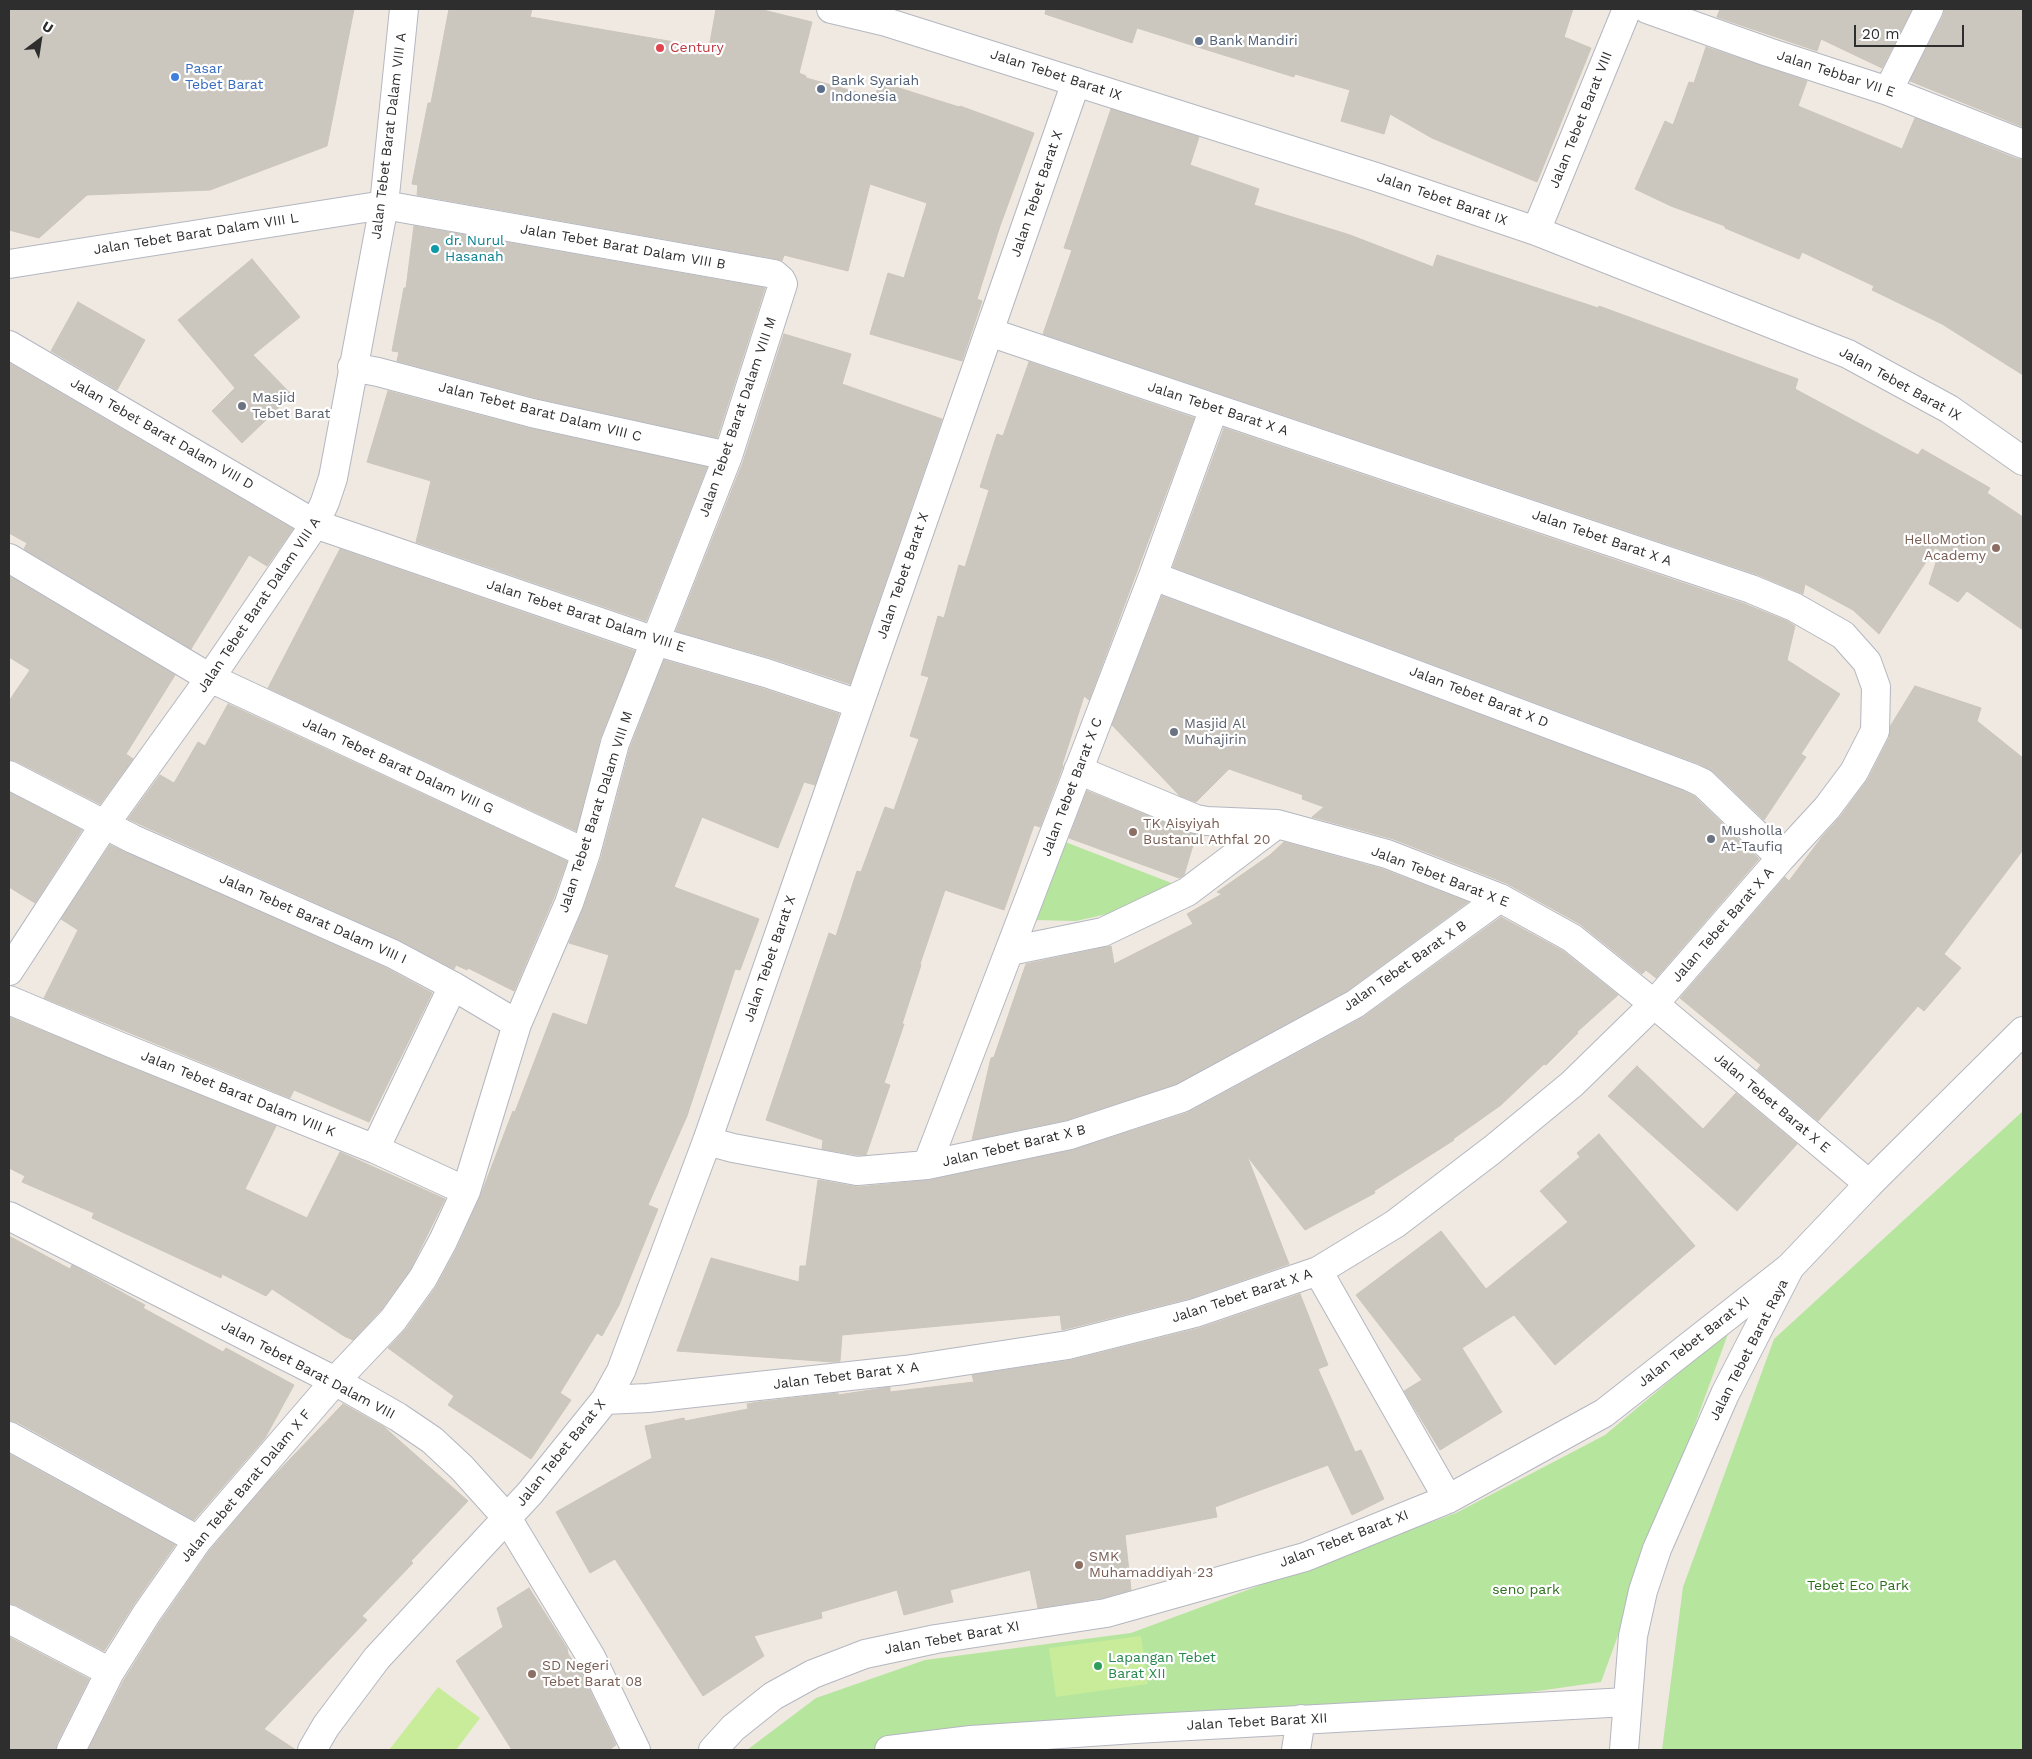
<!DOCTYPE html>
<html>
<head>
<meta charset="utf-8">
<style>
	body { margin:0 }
	#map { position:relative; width:2032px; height:1759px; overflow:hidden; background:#efe9e1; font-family:"Work Sans",sans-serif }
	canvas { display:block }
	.frame { position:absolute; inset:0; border:10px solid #2e2e2e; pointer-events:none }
	.north { position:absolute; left:15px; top:15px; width:50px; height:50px; -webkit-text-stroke:4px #fff; paint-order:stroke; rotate:31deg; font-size:14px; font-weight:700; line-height:20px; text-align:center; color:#2e2e2e }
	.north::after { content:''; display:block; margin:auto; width:18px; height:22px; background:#2e2e2e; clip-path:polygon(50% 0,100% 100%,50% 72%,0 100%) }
	.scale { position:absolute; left:1854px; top:25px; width:110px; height:22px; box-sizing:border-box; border:2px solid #2e2e2e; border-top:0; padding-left:6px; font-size:15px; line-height:18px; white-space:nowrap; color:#2e2e2e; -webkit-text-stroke:4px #fff; paint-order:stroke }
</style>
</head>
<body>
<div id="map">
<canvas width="2032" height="1759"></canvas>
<div class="frame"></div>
<div class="north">U</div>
<div class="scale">20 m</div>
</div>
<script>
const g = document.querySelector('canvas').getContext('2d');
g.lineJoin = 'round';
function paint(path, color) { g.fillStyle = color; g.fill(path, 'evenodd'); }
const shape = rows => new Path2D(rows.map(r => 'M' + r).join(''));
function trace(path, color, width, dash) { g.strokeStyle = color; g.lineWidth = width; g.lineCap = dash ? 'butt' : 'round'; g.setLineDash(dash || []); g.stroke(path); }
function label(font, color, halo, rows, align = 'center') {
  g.font = font + ' "Work Sans",sans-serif'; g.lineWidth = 4.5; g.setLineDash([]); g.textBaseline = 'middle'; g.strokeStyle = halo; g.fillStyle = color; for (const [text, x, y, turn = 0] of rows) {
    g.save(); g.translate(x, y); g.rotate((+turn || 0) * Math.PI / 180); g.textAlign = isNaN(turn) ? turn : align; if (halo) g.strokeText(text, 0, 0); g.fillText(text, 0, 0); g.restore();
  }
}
const green = shape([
	[1060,840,1174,884,1156,895,1107,914,1076,921,1033,920],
	[2023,1111,2023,1750,1662,1750,1683,1587,1774,1339],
	[1729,1331,1601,1682,1496,1697,889,1750,747,1750,816,1698,925,1660,1131,1633,1456,1513,1605,1435]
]);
const pitch = shape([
	[1141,1636,1148,1684,1056,1697,1049,1648],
	[438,1687,480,1718,456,1750,389,1750]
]);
const building = shape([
	[9,9,354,9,327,146,210,190,87,195,39,238,9,230,9,9],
	[449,9,532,9,530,17,709,48,716,9,759,9,812,22,799,73,806,76,806,78,875,97,880,82,959,107,960,106,1034,133,1000,226,977,299,982,301,962,361,870,334,888,273,904,278,927,203,870,184,848,271,784,255,782,261,777,259,417,195,418,185,412,184,428,103,431,103,449,9],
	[1046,9,1573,9,1564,37,1591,48,1537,182,1432,138,1390,114,1384,134,1341,121,1350,90,1295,74,1294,77,1137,28,1132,43,1045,14,1046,9],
	[1720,9,1912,9,1882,68,1821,39,1817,51,1717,17,1720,9],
	[1945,9,2023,9,2023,127,1910,81,1943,16,1945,9],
	[1706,47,1807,81,1798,106,1902,149,1915,118,2017,159,2023,159,2023,375,1942,324,1872,290,1874,286,1802,252,1799,259,1725,228,1725,226,1671,206,1635,189,1665,121,1673,125,1689,82,1694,83,1706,47],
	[1111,109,1199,137,1190,165,1259,189,1254,205,1350,235,1433,267,1437,255,1598,308,1599,306,1798,379,1795,389,1918,455,1922,449,1990,488,1987,493,2023,517,2023,630,1967,591,1958,602,1929,584,1940,550,1935,548,1879,634,1853,610,1805,584,1803,594,1756,574,1043,334,1072,250,1064,248,1111,109],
	[414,226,765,288,717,438,536,398,397,361,399,352,392,351,404,288,406,288,414,226],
	[252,259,300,317,253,355,292,395,242,443,212,411,235,388,178,320,252,259],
	[78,302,145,340,117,390,51,351,78,302],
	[784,334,851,354,842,384,942,419,850,684,771,658,676,631,743,462,784,334],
	[1029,362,1194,418,1089,700,1084,696,1062,765,1063,766,1040,827,1034,825,1004,910,945,890,920,964,921,965,902,1024,904,1024,884,1083,890,1085,866,1155,858,1155,822,1149,823,1140,766,1120,829,933,836,936,857,871,861,872,885,807,894,810,919,739,910,736,929,677,921,675,938,616,944,618,959,565,965,567,989,490,980,487,997,434,1003,436,1029,362],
	[9,363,293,529,267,566,249,555,191,649,24,549,27,543,9,533,9,363],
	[388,391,528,428,707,467,646,621,416,542,431,481,367,462,388,391],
	[1224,428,1745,604,1787,621,1795,626,1787,660,1840,694,1801,754,1806,757,1764,820,1714,772,1697,763,1173,567,1224,428],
	[340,549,635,651,600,739,576,831,268,688,340,549],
	[9,576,175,675,126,754,133,759,100,804,16,761,9,759,9,701,30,670,9,657,9,576],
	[1162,596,1684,791,1694,796,1759,859,1656,978,1646,970,1642,974,1580,924,1506,883,1393,839,1312,817,1324,807,1302,799,1303,795,1229,769,1196,802,1180,796,1112,725,1162,596],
	[664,660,761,688,839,714,815,785,804,782,778,848,702,817,674,887,759,919,740,970,735,969,687,1116,648,1205,658,1209,619,1305,602,1336,597,1333,560,1393,571,1400,531,1459,448,1405,454,1396,388,1348,406,1329,436,1287,457,1248,480,1197,513,1111,515,1112,553,1013,587,1025,609,955,569,943,583,909,601,858,630,748,664,660],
	[1915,686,1981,708,1977,721,2023,758,2023,850,1944,954,1961,968,1924,1011,1918,1006,1818,1121,1757,1070,1761,1065,1680,998,1785,877,1789,881,1822,837,1840,817,1868,779,1889,738,1891,725,1915,686],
	[228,704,567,861,554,897,514,991,468,968,467,970,456,965,454,969,399,940,128,819,160,775,174,783,198,742,205,746,228,704],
	[1087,791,1196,835,1184,875,1179,878,1069,838,1087,791],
	[9,792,82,830,35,903,9,887,9,792],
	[1284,842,1382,869,1468,902,1347,991,1176,1084,1066,1120,972,1140,991,1058,994,1057,1026,964,1111,946,1114,964,1193,924,1187,914,1222,894,1217,892,1270,855,1284,842],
	[110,845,386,968,432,993,369,1122,294,1090,290,1098,44,998,78,930,61,919,110,845],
	[1501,917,1563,951,1618,995,1577,1032,1578,1033,1546,1065,1544,1064,1501,1105,1453,1139,1454,1140,1374,1191,1375,1193,1305,1230,1247,1156,1289,1264,1191,1298,1062,1330,1060,1315,842,1335,840,1361,834,1362,677,1351,711,1258,799,1282,800,1266,806,1266,818,1180,858,1187,930,1180,1073,1150,1187,1113,1362,1018,1501,917],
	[9,1017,276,1126,245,1189,307,1218,340,1152,445,1199,410,1270,381,1310,353,1340,344,1336,272,1289,266,1296,222,1274,221,1278,92,1218,94,1213,22,1182,25,1176,9,1168,9,1017],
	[1637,1066,1703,1129,1736,1093,1797,1144,1737,1211,1608,1096,1637,1066],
	[1599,1134,1695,1246,1555,1365,1514,1315,1462,1348,1502,1412,1440,1450,1404,1391,1422,1380,1356,1295,1441,1231,1486,1289,1568,1222,1540,1191,1580,1157,1577,1153,1599,1134],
	[9,1236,70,1269,72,1265,145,1305,143,1308,223,1352,226,1348,294,1385,265,1438,194,1520,17,1422,9,1420,9,1236],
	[1300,1294,1328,1365,1318,1369,1355,1452,1361,1450,1384,1499,1352,1515,1328,1465,1215,1507,1217,1517,1125,1535,1131,1590,1103,1598,1038,1608,1030,1570,950,1590,953,1602,904,1615,897,1590,821,1612,822,1618,754,1636,764,1656,703,1696,615,1559,590,1573,556,1512,652,1458,645,1426,684,1418,685,1421,748,1409,747,1404,758,1402,838,1393,838,1395,890,1387,890,1392,974,1382,972,1375,1072,1360,1200,1328,1300,1294],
	[343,1404,384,1427,468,1501,411,1561,413,1563,362,1616,367,1620,264,1729,296,1750,88,1750,124,1680,160,1622,210,1550,268,1482,343,1404],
	[9,1454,175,1545,134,1604,104,1651,16,1605,9,1603,9,1454],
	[529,1588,567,1648,568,1654,580,1670,616,1745,609,1750,512,1750,456,1661,503,1627,497,1608,529,1588],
	[9,1637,89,1679,57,1743,55,1750,9,1750,9,1637]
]);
const street = shape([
	[1647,9,1768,52,1888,91,2023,144],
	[1888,91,1929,9],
	[9,264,384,205,774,274,781,280,783,284,728,456,615,743,586,853,569,903,517,1024,466,1191,443,1241,423,1278,393,1320,335,1381,198,1540,147,1613,110,1672,71,1750],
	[9,345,315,524,655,641,766,673,859,704],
	[352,367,378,372,532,413,728,456],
	[9,558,210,678,586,853],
	[1153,576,1690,777,1703,783,1781,858],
	[1078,770,1196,819,1207,821,1277,824,1387,854,1500,898,1572,938,1654,1004,1869,1184],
	[9,775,133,839,393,954,453,986,517,1024],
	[1010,951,1103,932,1187,892,1277,824],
	[9,971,105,824,210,678,315,524,325,502,333,478,384,205,404,9],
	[9,1000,116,1045,375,1149,466,1191],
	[707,1141,733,1148,857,1171,927,1165,1070,1135,1182,1098,1355,1004,1500,898],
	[375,1149,453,986],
	[927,1165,1153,576,1214,408],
	[9,1216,335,1381,398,1417,432,1440,462,1468,507,1518,591,1657,636,1750],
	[1318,1271,1448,1499],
	[605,1400,648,1398,905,1370,1068,1345,1195,1313,1318,1271,1395,1224,1492,1150,1572,1084,1654,1004,1781,858,1827,808,1854,772,1875,731,1876,687,1867,662,1843,635,1794,607,1751,589,989,332],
	[9,1436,198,1540],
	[9,1619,110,1672],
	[312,1750,326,1726,377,1658,530,1493,605,1400,621,1371,707,1141,1076,82],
	[713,1750,733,1728,773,1696,813,1674,865,1654,936,1639,1106,1613,1305,1557,1448,1499,1604,1413,1790,1267],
	[889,1750,971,1740,1135,1729,1627,1702],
	[1296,1750,1301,1719]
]);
const secondary = shape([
	[831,9,886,22,1376,177,1536,231,1848,354,1949,409,2023,461],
	[1536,231,1627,9],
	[1624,1750,1633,1636,1643,1591,1657,1549,1725,1394,1790,1267,1869,1184,2023,1031]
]);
const markers = [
	[1199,41,5,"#5c6f8a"],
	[660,48,5,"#e0444e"],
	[175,77,5,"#3f7fe0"],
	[821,89,5,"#5c6f8a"],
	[435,249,5,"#0f9aa8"],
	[242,406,5,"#6b7280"],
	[1996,548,5,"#8d6e63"],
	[1174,732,5,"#6b7280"],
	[1133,832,5,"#8d6e63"],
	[1711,839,5,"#6b7280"],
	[1079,1565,5,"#8d6e63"],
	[1098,1666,5,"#2e9e5b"],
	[532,1674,5,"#8d6e63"]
];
const serviceNames = [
	["Bank Mandiri",1209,41],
	["Bank Syariah",831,81],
	["Indonesia",831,97]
];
const healthNames = [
	["Century",670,48]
];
const shopNames = [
	["Pasar",185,69],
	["Tebet Barat",185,85]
];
const streetNames = [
	["Jalan Tebbar VII E",1836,74,18],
	["Jalan Tebet Barat IX",1056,75,18],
	["Jalan Tebet Barat VIII",1581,120,-68],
	["Jalan Tebet Barat Dalam VIII A",389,136,-83],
	["Jalan Tebet Barat X",1037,194,-71],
	["Jalan Tebet Barat IX",1442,199,19],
	["Jalan Tebet Barat Dalam VIII L",196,234,-9],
	["Jalan Tebet Barat Dalam VIII B",623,247,10],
	["Jalan Tebet Barat IX",1900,384,29],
	["Jalan Tebet Barat X A",1218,409,18],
	["Jalan Tebet Barat Dalam VIII C",540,412,14],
	["Jalan Tebet Barat Dalam VIII M",738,417,-71],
	["Jalan Tebet Barat Dalam VIII D",162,434,30],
	["Jalan Tebet Barat X A",1602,538,19],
	["Jalan Tebet Barat X",903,576,-71],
	["Jalan Tebet Barat Dalam VIII A",259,605,-56],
	["Jalan Tebet Barat Dalam VIII E",586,616,18],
	["Jalan Tebet Barat X D",1479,697,21],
	["Jalan Tebet Barat Dalam VIII G",398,766,25],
	["Jalan Tebet Barat X C",1072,787,-69],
	["Jalan Tebet Barat Dalam VIII M",596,812,-72],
	["Jalan Tebet Barat X E",1440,877,21],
	["Jalan Tebet Barat Dalam VIII I",313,919,24],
	["Jalan Tebet Barat X A",1723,925,-49],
	["Jalan Tebet Barat X",770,959,-71],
	["Jalan Tebet Barat X B",1405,966,-35],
	["Jalan Tebet Barat Dalam VIII K",238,1094,22],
	["Jalan Tebet Barat X E",1772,1103,40],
	["Jalan Tebet Barat X B",1014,1146,-13],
	["Jalan Tebet Barat X A",1242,1296,-18],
	["Jalan Tebet Barat XI",1694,1342,-38],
	["Jalan Tebet Barat Raya",1749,1350,-63],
	["Jalan Tebet Barat Dalam VIII",308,1370,28],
	["Jalan Tebet Barat X A",846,1376,-7],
	["Jalan Tebet Barat X",561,1453,-51],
	["Jalan Tebet Barat Dalam X F",246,1486,-50],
	["Jalan Tebet Barat XI",1344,1539,-21],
	["Jalan Tebet Barat XI",952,1638,-10],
	["Jalan Tebet Barat XII",1257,1722,-3]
];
const cultureNames = [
	["dr. Nurul",445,241],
	["Hasanah",445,257]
];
const worshipNames = [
	["Masjid",252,398],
	["Tebet Barat",252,414],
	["Masjid Al",1184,724],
	["Muhajirin",1184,740],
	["Musholla",1721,831],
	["At-Taufiq",1721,847]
];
const educationNames = [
	["HelloMotion",1986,540,"right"],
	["Academy",1986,556,"right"],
	["TK Aisyiyah",1143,824],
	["Bustanul Athfal 20",1143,840],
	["SMK",1089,1557],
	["Muhamaddiyah 23",1089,1573],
	["SD Negeri",542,1666],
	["Tebet Barat 08",542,1682]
];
const parkNames = [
	["Tebet Eco Park",1858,1586],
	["seno park",1526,1590]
];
const leisureNames = [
	["Lapangan Tebet",1108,1658],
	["Barat XII",1108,1674]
];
paint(green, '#b6e59e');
paint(pitch, '#c9ec9a');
paint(building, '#cbc7bf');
trace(building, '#cbc5ba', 1);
trace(street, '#b4b7c1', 30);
trace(secondary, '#b4b7c1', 30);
trace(street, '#fff', 28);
trace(secondary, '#fff', 28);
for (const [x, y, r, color] of markers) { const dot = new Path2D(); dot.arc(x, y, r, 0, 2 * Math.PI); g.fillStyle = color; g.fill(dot); trace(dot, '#fff', 2); }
label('14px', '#4e5e75', '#fff', serviceNames, 'left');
label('14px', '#be3a42', '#fff', healthNames, 'left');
label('14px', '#366cbe', '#fff', shopNames, 'left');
label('14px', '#2e2e2e', '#fff', streetNames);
label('14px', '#0d838f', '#fff', cultureNames, 'left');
label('14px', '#5b616d', '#fff', worshipNames, 'left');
label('14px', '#785e54', '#fff', educationNames, 'left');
label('14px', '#2c6e1b', '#fff', parkNames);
label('14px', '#27864d', '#fff', leisureNames, 'left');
</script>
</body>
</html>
